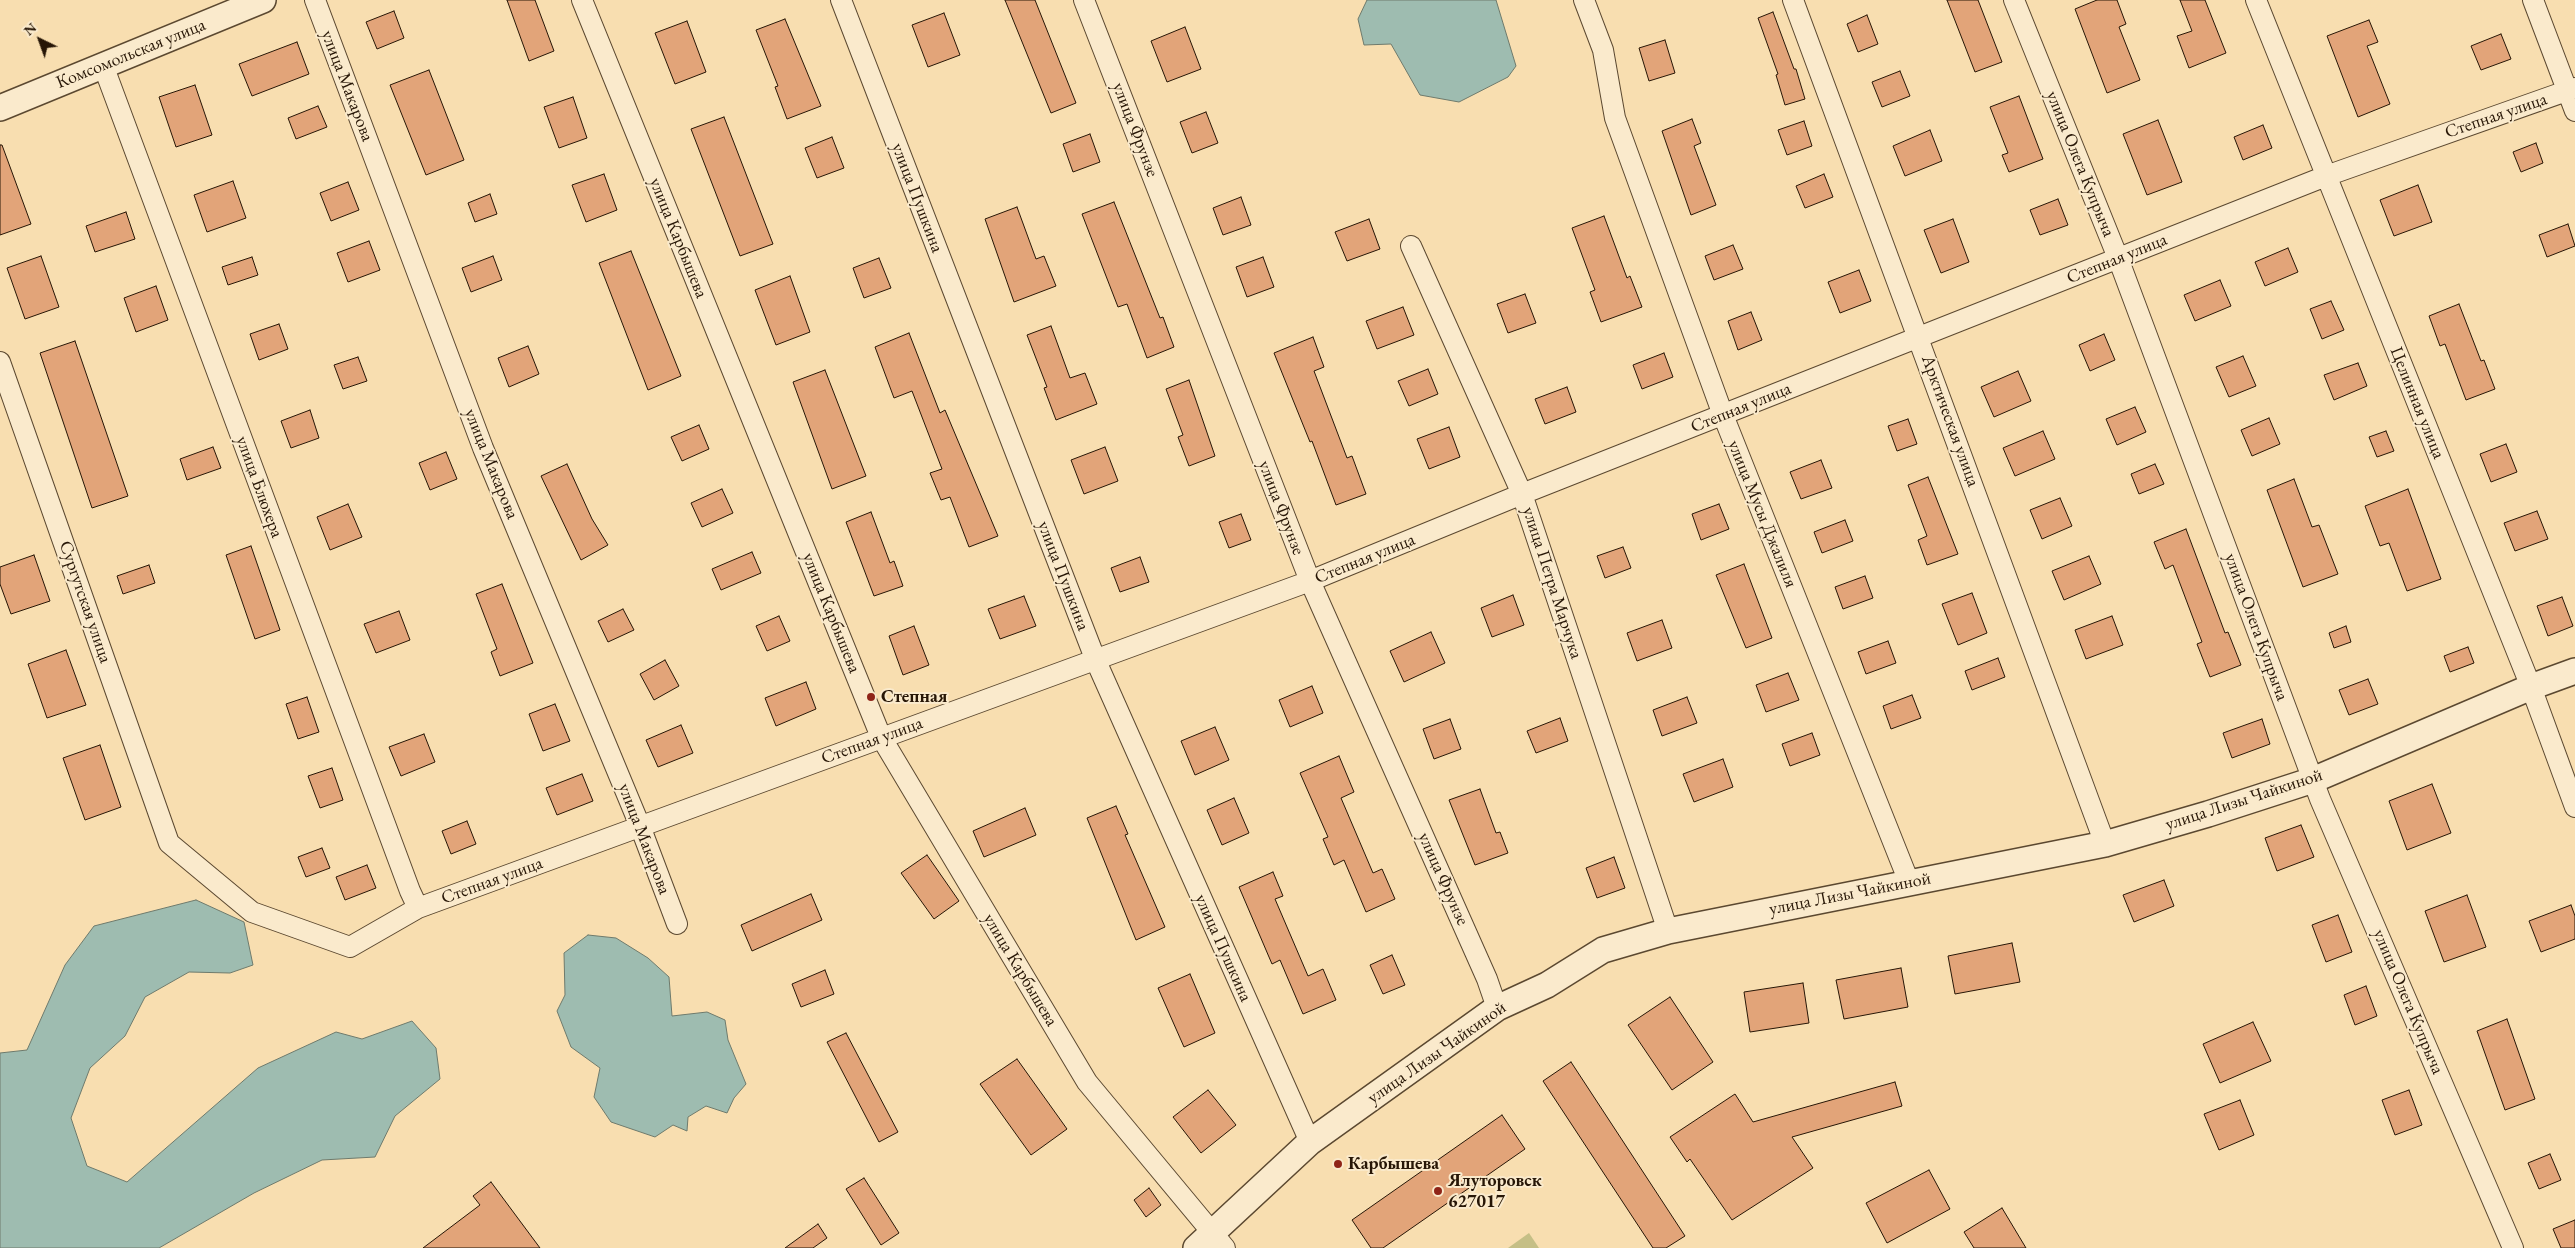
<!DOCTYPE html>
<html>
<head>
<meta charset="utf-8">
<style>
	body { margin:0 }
	#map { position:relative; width:2575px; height:1248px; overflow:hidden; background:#f8deb0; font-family:"EB Garamond",serif }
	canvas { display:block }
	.north { position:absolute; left:15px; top:15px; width:50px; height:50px; -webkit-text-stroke:4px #faeacc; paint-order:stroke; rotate:318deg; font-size:14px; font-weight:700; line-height:20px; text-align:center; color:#271606 }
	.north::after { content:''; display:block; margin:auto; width:18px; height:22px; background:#271606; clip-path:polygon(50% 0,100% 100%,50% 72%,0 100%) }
</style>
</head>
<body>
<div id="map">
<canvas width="2575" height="1248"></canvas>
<div class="north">N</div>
</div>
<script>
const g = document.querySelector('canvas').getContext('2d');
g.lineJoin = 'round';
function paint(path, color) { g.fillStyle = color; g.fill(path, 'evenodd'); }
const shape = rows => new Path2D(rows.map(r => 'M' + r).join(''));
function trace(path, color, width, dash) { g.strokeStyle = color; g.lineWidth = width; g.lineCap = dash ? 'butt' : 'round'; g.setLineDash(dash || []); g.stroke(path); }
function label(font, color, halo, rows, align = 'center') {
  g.font = font + ' "EB Garamond",serif'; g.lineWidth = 4; g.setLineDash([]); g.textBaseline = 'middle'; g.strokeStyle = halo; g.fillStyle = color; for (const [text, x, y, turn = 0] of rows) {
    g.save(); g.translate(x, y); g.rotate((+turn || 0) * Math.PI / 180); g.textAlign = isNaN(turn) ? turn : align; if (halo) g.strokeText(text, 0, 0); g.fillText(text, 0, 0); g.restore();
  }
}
const green = shape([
	[1529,1233,1539,1248,1508,1248]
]);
const water = shape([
	[1367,0,1496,0,1516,66,1508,77,1459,102,1420,95,1391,44,1364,45,1358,19,1367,0],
	[196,900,244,922,253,965,230,973,189,972,145,997,125,1036,90,1068,71,1118,87,1166,127,1182,258,1068,336,1032,362,1039,412,1021,436,1048,440,1079,395,1116,375,1157,322,1160,254,1193,159,1248,0,1248,0,1053,27,1050,65,965,94,926,196,900],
	[588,935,616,938,648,958,669,977,672,1016,707,1012,725,1020,728,1040,746,1084,734,1098,727,1113,706,1106,688,1117,687,1131,673,1125,655,1137,611,1122,594,1097,600,1068,571,1047,557,1011,565,995,564,953,588,935]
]);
const building = shape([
	[507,0,535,0,554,51,529,61,507,0],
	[1005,0,1035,0,1076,103,1051,113,1005,0],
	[1947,0,1978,0,2002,62,1975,72,1947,0],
	[2097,0,2117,0,2126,24,2119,27,2140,80,2107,93,2075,9,2097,0],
	[2180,0,2205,0,2226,53,2189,68,2177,36,2192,31,2180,0],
	[394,11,404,38,377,49,366,22,394,11],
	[1773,12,1794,69,1796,69,1805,99,1785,105,1776,75,1778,74,1758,18,1773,12],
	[944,13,960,55,928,67,912,25,944,13],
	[1867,15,1878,44,1858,52,1847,24,1867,15],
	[785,19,821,106,787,119,775,87,778,86,756,30,785,19],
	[2369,20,2378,42,2367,46,2390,104,2358,117,2327,36,2369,20],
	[687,21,706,72,675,84,655,33,687,21],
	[1185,27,1201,69,1167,82,1151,41,1185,27],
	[2501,34,2511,59,2481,70,2471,46,2501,34],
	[1665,40,1675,73,1649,81,1639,48,1665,40],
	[297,42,309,74,252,96,239,64,297,42],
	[429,70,464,160,426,175,390,85,429,70],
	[1900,71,1910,96,1882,107,1872,82,1900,71],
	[195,85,212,135,176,147,159,97,195,85],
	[2019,96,2043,159,2009,172,2002,155,2008,153,1990,107,2019,96],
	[573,97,587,138,559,148,544,107,573,97],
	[318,106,327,127,296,139,288,118,318,106],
	[1206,112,1218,143,1192,153,1180,122,1206,112],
	[724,117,773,244,740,256,691,129,724,117],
	[1692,119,1701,143,1694,146,1716,205,1691,215,1662,131,1692,119],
	[2158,120,2182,182,2147,195,2123,134,2158,120],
	[1804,121,1812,146,1787,155,1778,130,1804,121],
	[2263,125,2272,148,2243,160,2234,137,2263,125],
	[1930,130,1942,161,1905,176,1893,146,1930,130],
	[1090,134,1100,162,1073,172,1063,144,1090,134],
	[832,137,844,168,817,178,805,148,832,137],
	[2536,143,2543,163,2521,172,2513,152,2536,143],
	[0,145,2,145,31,224,0,235,0,145],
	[604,174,617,210,586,222,572,185,604,174],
	[1824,174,1833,197,1805,208,1796,186,1824,174],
	[233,181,246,218,207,232,194,195,233,181],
	[348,182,359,210,331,221,320,193,348,182],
	[2418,185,2432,222,2394,236,2380,200,2418,185],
	[490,194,497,214,475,222,468,203,490,194],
	[1241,197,1251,225,1223,235,1213,208,1241,197],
	[2058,199,2068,225,2040,235,2030,210,2058,199],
	[1114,202,1160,318,1163,317,1174,347,1147,358,1127,304,1118,307,1082,214,1114,202],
	[1017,207,1036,259,1044,256,1056,286,1014,302,985,219,1017,207],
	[126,212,135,239,95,252,86,226,126,212],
	[1604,216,1627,278,1630,276,1642,307,1601,322,1590,292,1595,290,1572,228,1604,216],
	[1369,219,1380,249,1347,261,1335,232,1369,219],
	[1953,219,1969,262,1941,273,1924,230,1953,219],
	[2568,224,2575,246,2547,257,2539,235,2568,224],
	[369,241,380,270,348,282,337,253,369,241],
	[1733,245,1743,269,1714,280,1705,256,1733,245],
	[2288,248,2298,272,2265,286,2255,262,2288,248],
	[631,251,681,376,648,390,599,263,631,251],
	[41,256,59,307,25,319,7,268,41,256],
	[493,256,502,280,471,292,462,268,493,256],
	[252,257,258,275,228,285,222,267,252,257],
	[1263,257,1274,287,1247,297,1236,267,1263,257],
	[879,258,891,288,864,298,853,268,879,258],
	[1859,270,1871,301,1840,313,1828,282,1859,270],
	[790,276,810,332,776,345,755,290,790,276],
	[2220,280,2231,306,2195,321,2184,295,2220,280],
	[156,286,168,320,136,332,124,298,156,286],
	[1525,294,1536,323,1508,333,1497,304,1525,294],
	[2331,301,2344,330,2322,339,2310,309,2331,301],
	[2459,304,2481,361,2484,360,2495,389,2466,400,2445,344,2440,346,2429,316,2459,304],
	[1403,307,1414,335,1377,349,1366,321,1403,307],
	[1751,312,1762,340,1738,350,1728,321,1751,312],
	[279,324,288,349,259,360,250,334,279,324],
	[1051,326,1070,378,1085,373,1097,404,1056,420,1044,388,1047,387,1027,335,1051,326],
	[909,333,940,413,945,410,998,536,969,547,950,497,941,500,930,473,942,469,912,391,894,398,875,347,909,333],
	[2104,334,2115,360,2090,371,2079,345,2104,334],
	[1313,337,1324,367,1314,371,1347,458,1352,456,1366,494,1336,505,1312,441,1310,442,1274,353,1313,337],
	[75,341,128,496,92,508,40,353,75,341],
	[528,346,539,374,509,387,498,358,528,346],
	[1664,353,1673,377,1642,389,1633,365,1664,353],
	[2243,356,2256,386,2229,397,2216,367,2243,356],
	[358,357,367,381,343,389,334,365,358,357],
	[2358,363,2367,386,2334,400,2324,375,2358,363],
	[1428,369,1438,394,1409,406,1398,381,1428,369],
	[825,370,866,476,832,489,793,382,825,370],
	[2018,371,2031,401,1994,417,1981,387,2018,371],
	[1189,380,1215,456,1189,466,1178,437,1183,435,1166,389,1189,380],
	[1567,387,1576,412,1545,424,1535,399,1567,387],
	[2135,407,2146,432,2117,445,2106,419,2135,407],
	[310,410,319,438,291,448,281,421,310,410],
	[2269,418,2280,444,2252,456,2241,430,2269,418],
	[1908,419,1917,444,1897,451,1888,426,1908,419],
	[699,425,709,449,682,461,671,437,699,425],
	[1449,427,1460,457,1429,469,1417,439,1449,427],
	[2043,431,2055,459,2015,476,2003,448,2043,431],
	[2386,431,2394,451,2377,457,2369,437,2386,431],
	[2506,444,2517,472,2491,482,2480,454,2506,444],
	[213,447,221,468,187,480,180,459,213,447],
	[1105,447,1118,481,1084,494,1071,460,1105,447],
	[446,452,457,479,430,490,419,463,446,452],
	[1821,460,1832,488,1801,499,1790,472,1821,460],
	[567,464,592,519,608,545,581,560,541,476,567,464],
	[2155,464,2164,484,2139,494,2131,474,2155,464],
	[1928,477,1958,554,1927,565,1918,540,1927,536,1908,485,1928,477],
	[2294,479,2312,527,2319,525,2338,574,2303,587,2267,490,2294,479],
	[722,489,733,513,702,527,691,503,722,489],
	[2408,489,2441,579,2407,591,2389,543,2380,546,2365,506,2408,489],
	[2060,498,2072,526,2042,539,2030,510,2060,498],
	[348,504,362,537,330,550,317,517,348,504],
	[1719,504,1729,529,1701,540,1692,514,1719,504],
	[2537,511,2548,539,2515,551,2504,523,2537,511],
	[871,512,890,563,894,561,903,586,874,596,846,522,871,512],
	[1241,514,1251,540,1229,548,1219,522,1241,514],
	[1845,520,1853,541,1822,553,1814,532,1845,520],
	[2186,529,2225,633,2228,632,2241,665,2210,677,2197,644,2202,642,2173,565,2165,569,2154,542,2186,529],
	[251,546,280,630,255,639,226,555,251,546],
	[1623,547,1631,568,1605,578,1597,556,1623,547],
	[752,552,761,573,721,590,712,569,752,552],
	[34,555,50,601,11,614,0,584,0,567,34,555],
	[2089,556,2101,584,2064,600,2052,571,2089,556],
	[1140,557,1149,582,1120,592,1111,568,1140,557],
	[1744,564,1772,638,1746,648,1716,575,1744,564],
	[149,565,155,583,123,594,117,576,149,565],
	[1865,576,1873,598,1843,609,1835,587,1865,576],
	[502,584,533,663,500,676,491,652,497,649,476,594,502,584],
	[1972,593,1987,633,1958,645,1942,604,1972,593],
	[1513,595,1524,625,1492,637,1481,608,1513,595],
	[1024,596,1036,626,1000,639,988,609,1024,596],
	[2562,597,2573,626,2548,636,2537,606,2562,597],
	[623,609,634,630,608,642,598,621,623,609],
	[399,611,410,640,376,653,364,624,399,611],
	[779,616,790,641,767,651,756,626,779,616],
	[2112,616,2123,645,2086,659,2075,630,2112,616],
	[1662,620,1672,648,1637,661,1627,633,1662,620],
	[914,626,929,665,903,675,889,636,914,626],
	[2346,626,2351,642,2334,648,2329,633,2346,626],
	[1431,632,1445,663,1404,682,1390,651,1431,632],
	[1888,641,1896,663,1866,674,1858,652,1888,641],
	[2468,647,2474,663,2450,672,2444,656,2468,647],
	[66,650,86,705,47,718,28,664,66,650],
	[1998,658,2005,677,1972,690,1965,671,1998,658],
	[665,660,679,686,654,700,640,674,665,660],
	[1788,673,1799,700,1766,712,1756,685,1788,673],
	[2368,679,2378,704,2349,715,2339,690,2368,679],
	[806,682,816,709,776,726,765,698,806,682],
	[1312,686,1323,713,1290,727,1279,700,1312,686],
	[1912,695,1921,718,1891,729,1883,706,1912,695],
	[307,697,319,732,298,739,286,704,307,697],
	[1687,697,1697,723,1662,736,1653,710,1687,697],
	[555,704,570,741,543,751,529,714,555,704],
	[1560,718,1568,741,1536,753,1527,731,1560,718],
	[1450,719,1461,749,1434,759,1423,729,1450,719],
	[2262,719,2270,744,2232,758,2223,733,2262,719],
	[681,725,693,753,658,767,646,740,681,725],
	[1215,727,1229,760,1195,775,1181,741,1215,727],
	[1812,733,1820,755,1790,766,1782,744,1812,733],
	[424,734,435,762,401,776,389,747,424,734],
	[100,745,121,807,85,820,63,758,100,745],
	[1339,756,1354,792,1341,798,1373,873,1382,869,1395,899,1366,912,1344,860,1334,865,1323,839,1328,837,1300,773,1339,756],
	[1723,759,1733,787,1694,802,1683,774,1723,759],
	[332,768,343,800,320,808,308,776,332,768],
	[582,774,593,801,557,815,546,788,582,774],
	[2432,784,2451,833,2407,850,2389,801,2432,784],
	[1480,789,1496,833,1500,832,1508,853,1475,865,1449,800,1480,789],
	[1234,798,1249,833,1222,845,1207,810,1234,798],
	[1116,806,1128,834,1125,835,1165,927,1136,940,1087,818,1116,806],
	[1025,808,1036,835,984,857,973,831,1025,808],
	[467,821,476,844,451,854,442,831,467,821],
	[2301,825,2314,857,2277,871,2265,838,2301,825],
	[322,848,330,868,306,877,298,857,322,848],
	[927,855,959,901,934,919,901,873,927,855],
	[1614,857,1625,888,1597,898,1586,868,1614,857],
	[367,865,376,888,345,900,336,877,367,865],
	[1273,872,1283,896,1275,899,1308,976,1323,969,1336,1000,1303,1014,1280,960,1272,964,1239,887,1273,872],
	[2164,880,2174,906,2134,922,2123,895,2164,880],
	[811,894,822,920,752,951,741,925,811,894],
	[2467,895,2486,947,2444,962,2425,911,2467,895],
	[2571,905,2575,916,2575,939,2541,952,2529,921,2571,905],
	[2338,915,2352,952,2326,962,2312,925,2338,915],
	[2012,943,2020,982,1955,994,1948,956,2012,943],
	[1392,955,1405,985,1383,994,1370,965,1392,955],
	[1901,968,1908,1007,1844,1019,1836,980,1901,968],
	[825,970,834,994,801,1007,792,984,825,970],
	[1190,974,1215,1033,1184,1047,1158,988,1190,974],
	[1803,983,1809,1023,1750,1032,1744,992,1803,983],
	[2366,986,2377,1016,2355,1025,2344,995,2366,986],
	[1670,997,1713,1062,1672,1090,1628,1025,1670,997],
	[2507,1019,2535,1099,2505,1110,2477,1031,2507,1019],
	[2253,1022,2271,1061,2220,1083,2203,1044,2253,1022],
	[846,1033,898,1132,879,1142,827,1042,846,1033],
	[1017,1059,1067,1129,1031,1155,980,1084,1017,1059],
	[1571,1062,1685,1236,1666,1248,1653,1248,1543,1081,1571,1062],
	[1895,1082,1902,1106,1792,1137,1813,1168,1732,1220,1690,1159,1687,1162,1670,1137,1735,1094,1753,1122,1895,1082],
	[1208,1090,1236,1125,1201,1153,1173,1117,1208,1090],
	[2409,1090,2422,1125,2395,1135,2382,1100,2409,1090],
	[2240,1100,2254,1135,2219,1150,2204,1114,2240,1100],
	[1502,1115,1525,1149,1383,1248,1371,1248,1352,1220,1502,1115],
	[2550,1154,2561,1180,2539,1189,2528,1163,2550,1154],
	[1929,1170,1950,1209,1887,1243,1866,1203,1929,1170],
	[864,1178,899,1233,881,1245,846,1189,864,1178],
	[491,1182,540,1248,423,1248,480,1205,473,1196,491,1182],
	[1149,1188,1161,1205,1146,1217,1134,1200,1149,1188],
	[2002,1208,2026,1248,1974,1248,1964,1232,2002,1208],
	[2575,1220,2575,1248,2561,1248,2553,1229,2575,1220],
	[818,1224,827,1238,813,1248,785,1248,818,1224]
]);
const minor = shape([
	[315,0,483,448,640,826,677,924],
	[582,0,881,737,1087,1082,1225,1248],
	[841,0,1096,661,1310,1142],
	[1084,0,1310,581,1487,979,1497,1008],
	[1584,0,1603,50,1615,118,1723,415,1909,882],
	[1793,0,2105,844],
	[2014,0,2118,258,2320,799,2513,1248],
	[2256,0,2531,687,2575,807],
	[2533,0,2575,111],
	[103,65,410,891,418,908],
	[1411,246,1522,494,1668,931],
	[0,362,169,843,252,912,350,947,418,908,1310,581,1522,494,2326,176,2575,88]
]);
const tertiary = shape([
	[0,108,263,0],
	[1196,1248,1310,1142,1497,1008,1547,985,1603,950,1668,931,2105,844,2208,814,2313,780,2531,687,2575,671]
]);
const markers = [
	[871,697,5,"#8f2418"],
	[1338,1164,5,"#8f2418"],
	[1438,1191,5,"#8f2418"]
];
const streetNames = [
	["Комсомольская улица",131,54,-22],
	["улица Макарова",347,86,69],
	["Степная улица",2496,116,-19],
	["улица Фрунзе",1135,130,69],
	["улица Олега Купрыча",2080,164,68],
	["улица Пушкина",917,198,69],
	["улица Карбышева",678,238,68],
	["Степная улица",2117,259,-22],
	["Целинная улица",2417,403,68],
	["Степная улица",1741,408,-22],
	["Арктическая улица",1950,421,70],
	["улица Макарова",491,464,68],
	["улица Блюхера",259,487,70],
	["улица Фрунзе",1281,508,69],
	["улица Мусы Джалиля",1762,514,68],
	["Степная улица",1365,559,-22],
	["улица Пушкина",1063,576,69],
	["улица Петра Марчука",1552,583,72],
	["Сургутская улица",85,602,71],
	["улица Карбышева",831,613,68],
	["улица Олега Купрыча",2256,627,70],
	["Степная улица",872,741,-20],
	["улица Лизы Чайкиной",2244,800,-18],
	["улица Макарова",644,839,69],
	["улица Фрунзе",1443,879,66],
	["Степная улица",492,881,-20],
	["улица Лизы Чайкиной",1850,894,-11],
	["улица Пушкина",1223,948,66],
	["улица Карбышева",1020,970,59],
	["улица Олега Купрыча",2408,1002,67],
	["улица Лизы Чайкиной",1437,1053,-35]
];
const poiNames = [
	["Степная",881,697],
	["Карбышева",1348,1164],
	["Ялуторовск",1448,1181],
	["627017",1448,1202]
];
paint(green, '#c5bf86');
paint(water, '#9ebcb0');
trace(water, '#6e7a6c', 1);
paint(building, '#e2a479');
trace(building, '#271606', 1);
trace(minor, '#5b4830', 22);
trace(tertiary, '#5b4830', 28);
trace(minor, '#faeacc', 20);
trace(tertiary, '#faeacc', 25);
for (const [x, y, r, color] of markers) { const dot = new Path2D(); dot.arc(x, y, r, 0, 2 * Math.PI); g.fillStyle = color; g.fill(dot); trace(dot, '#faeacc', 2); }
label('18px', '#271606', '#faeacc', streetNames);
label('bold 18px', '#271606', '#faeacc', poiNames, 'left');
</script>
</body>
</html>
